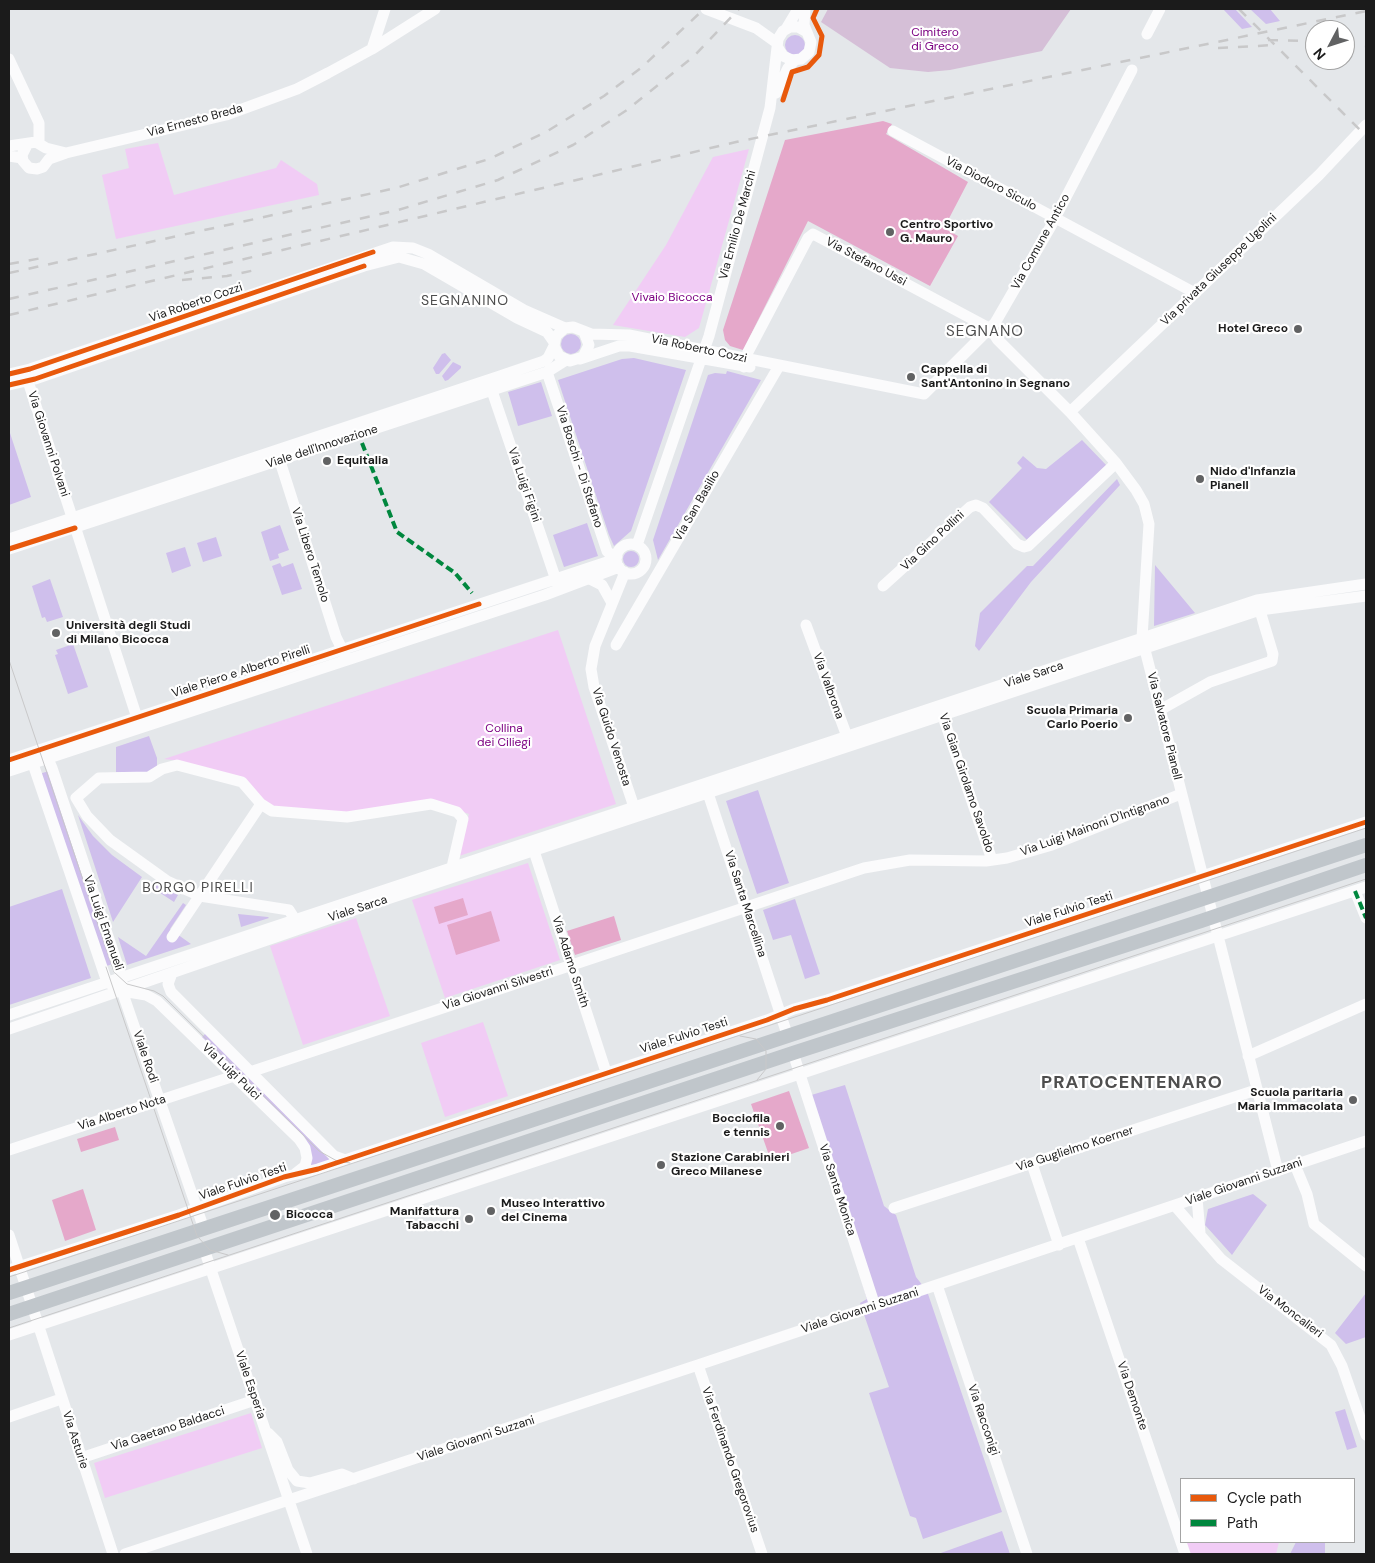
<!DOCTYPE html>
<html>
<head>
<meta charset="utf-8">
<style>
	body { margin:0 }
	#map { position:relative; width:1375px; height:1563px; overflow:hidden; background:#e4e7ea; font-family:"DM Sans",sans-serif }
	canvas { display:block }
	.frame { position:absolute; inset:0; border:10px solid #1b1b1b; pointer-events:none }
	.legend { position:absolute; left:1180px; top:1478px; width:175px; height:65px; box-sizing:border-box; background:#fff; border:1px solid #a4a4a4; margin:0; padding:6px 9px; list-style:none; font-size:15px; color:#1b1b1b }
	.legend li { display:flex; align-items:center; gap:10px; height:25px }
	.legend b { width:25px; border:1px solid #a4a4a4 }
	.north { position:absolute; left:1305px; top:20px; width:50px; height:50px; box-sizing:border-box; background:#fff; border:1px solid #a4a4a4; border-radius:50%; rotate:230deg; font-size:14px; font-weight:700; line-height:20px; text-align:center; color:#1b1b1b }
	.north::after { content:''; display:block; margin:auto; width:18px; height:22px; background:#616263; clip-path:polygon(50% 0,100% 100%,50% 72%,0 100%) }
</style>
</head>
<body>
<div id="map">
<canvas width="1375" height="1563"></canvas>
<div class="frame"></div>
<ul class="legend">
<li><b style="height:6px;background:#e8590c"></b>Cycle path</li>
<li><b style="height:6px;background:#00873e"></b>Path</li>
</ul>
<div class="north">N</div>
</div>
<script>
const g = document.querySelector('canvas').getContext('2d');
g.lineJoin = 'round';
function paint(path, color) { g.fillStyle = color; g.fill(path, 'evenodd'); }
const shape = rows => new Path2D(rows.map(r => 'M' + r).join(''));
function trace(path, color, width, dash) { g.strokeStyle = color; g.lineWidth = width; g.lineCap = dash ? 'butt' : 'round'; g.setLineDash(dash || []); g.stroke(path); }
function label(font, color, halo, rows, align = 'center') {
  g.font = font + ' "DM Sans",sans-serif'; g.lineWidth = 4.5; g.setLineDash([]); g.textBaseline = 'middle'; g.strokeStyle = halo; g.fillStyle = color; for (const [text, x, y, turn = 0] of rows) {
    g.save(); g.translate(x, y); g.rotate((+turn || 0) * Math.PI / 180); g.textAlign = isNaN(turn) ? turn : align; if (halo) g.strokeText(text, 0, 0); g.fillText(text, 0, 0); g.restore();
  }
}
const grass = shape([
	[1223,9,1235,9,1252,27,1242,29],
	[1250,9,1270,9,1280,21,1266,24],
	'785 45a10 10 0 1 1 20 0a10 10 0 1 1-20 0Z',
	'561 344a10 10 0 1 1 20 0a10 10 0 1 1-20 0Z',
	[445,353,451,360,439,374,436,374,433,368,442,354],
	[634,358,686,370,631,531,614,546,609,535,558,380,622,359],
	[453,362,461,366,461,368,448,380,445,381,442,376],
	[727,371,761,380,658,560,653,540,708,375,715,373,726,374],
	[541,382,552,416,518,426,508,392],
	[9,430,31,497,9,505],
	[1082,440,1108,467,1030,543,989,502,1022,468,1017,463,1023,456,1037,468,1046,469],
	[1117,479,1120,485,1031,582,979,651,975,646,980,613,1027,566,1033,566],
	[587,523,598,556,564,567,553,535],
	[280,525,289,550,278,554,279,558,270,561,261,532],
	[216,537,222,556,203,562,197,543],
	[185,547,191,566,172,573,166,553],
	'623 559a8 8 0 1 1 16 0a8 8 0 1 1-16 0Z',
	[280,563,282,567,293,563,302,589,282,595,272,566],
	[1155,565,1195,613,1154,626],
	[50,579,63,617,47,622,45,617,42,618,32,586],
	[73,644,88,687,68,694,55,655,58,654,56,650],
	[149,736,157,758,157,767,149,774,116,772,116,747],
	[49,771,113,964,103,967,39,774],
	[758,790,789,883,757,894,726,801],
	[78,815,93,836,112,855,142,877,113,922],
	[151,882,168,891,178,895,174,902,148,885],
	[62,889,91,978,9,1005,9,907],
	[795,899,820,974,805,979,791,935,773,940,763,910],
	[183,903,186,905,170,929,191,944,127,965,118,937,146,956],
	[238,914,268,917,269,918,241,927],
	[206,1033,329,1155,330,1162,310,1169,311,1159,201,1038],
	[845,1085,884,1206,896,1215,916,1277,927,1291,1002,1512,923,1539,916,1518,910,1516,869,1393,889,1387,860,1303,867,1299,808,1096],
	[1253,1194,1267,1205,1232,1255,1205,1225,1208,1209],
	[1366,1293,1366,1337,1346,1344,1335,1333],
	[1345,1409,1357,1447,1347,1450,1335,1412],
	[1002,1531,1010,1554,938,1554],
	[1296,1542,1325,1542,1325,1553,1290,1554]
]);
const cemetery = shape([
	[828,9,1071,9,1042,51,950,70,928,72,890,68,821,22]
]);
const park = shape([
	[158,143,174,195,276,168,281,160,317,184,319,195,116,239,102,175,129,168,125,149],
	[749,149,699,328,685,337,613,325,666,245,713,157],
	[558,630,616,804,459,856,469,814,429,801,347,814,269,807,255,791,180,761,164,759],
	[528,863,560,960,445,998,412,900],
	[356,918,390,1016,303,1045,270,946],
	[483,1022,508,1096,445,1117,421,1043],
	[251,1413,262,1448,105,1498,94,1463],
	[1186,1542,1279,1542,1276,1554,1191,1554]
]);
const pitch = shape([
	[883,121,892,124,886,134,968,182,944,228,958,236,930,286,808,221,743,350,730,346,725,340,723,330,785,140],
	[463,898,468,915,439,924,434,907],
	[491,911,500,941,456,955,447,925],
	[614,916,621,940,575,955,567,931],
	[789,1091,809,1148,771,1161,751,1104],
	[115,1127,119,1140,81,1152,77,1139],
	[83,1189,96,1230,65,1241,52,1200]
]);
const minor = shape([
	[706,9,756,28,777,43],
	[786,29,798,9],
	[1147,34,1160,9],
	[778,48,783,56,792,60,801,59,809,52,811,42,804,25,805,9],
	[372,49,385,9],
	[9,59,39,123,39,143],
	[776,93,788,68,795,60],
	[893,131,1195,293],
	[27,145,22,155,23,161,29,168,37,169,43,167,49,159,66,153,226,115,297,89,328,73,372,49,435,9],
	[9,146,36,142,46,148,66,153],
	[9,156,22,158],
	[584,332,589,345,583,357,570,361,559,356,554,346,556,336,565,328,573,327,591,334,629,335,924,394,995,323,1051,226,1132,70],
	[580,359,619,346,630,346,750,367],
	[744,367,748,352,808,238,813,234,991,329,997,339,1070,412,1116,463,1136,490,1144,504,1149,524,1142,638,1278,1171],
	[547,372,607,551,611,555,617,556],
	[9,374,30,369,393,247,413,248,428,254,524,310,565,328],
	[26,375,139,724],
	[9,385,35,379,364,266,399,257,424,264,517,318,547,332,554,342],
	[490,385,558,586],
	[1070,412,1319,175,1366,125],
	[278,455,336,637,345,655],
	[9,539,500,376,544,361,548,358,554,346],
	'616 559a15 15 0 1 1 30 0a15 15 0 1 1-30 0Z',
	[637,545,709,336,770,108,778,39,783,31,790,27,798,27,807,32],
	[9,549,547,372,566,360],
	[625,572,595,646,591,669,594,687,636,813],
	[590,579,602,585,612,603],
	[883,586,970,507,976,505,983,508,1017,544,1024,547,1028,546,1116,463],
	[806,625,849,742],
	[616,645,779,366],
	[940,708,992,860],
	[1160,710,1210,682,1272,661,1273,654,1258,604],
	[44,756,48,759,52,768,122,978,122,991,204,1229],
	[35,757,33,764,107,982,122,991,146,995,157,1001,299,1139,305,1148,307,1158,305,1166,296,1173],
	[9,760,616,559],
	[9,771,545,595,619,567],
	[706,787,787,1034],
	[534,851,606,1072],
	[1355,891,1366,918],
	[294,918,289,910,200,896,167,881,110,840,87,816,76,798,99,778,149,777,162,769,177,765,242,782,261,804,272,811,347,817,431,804,457,812,463,819,452,867],
	[172,937,261,804],
	[172,973,168,984,171,992,334,1156,345,1160],
	[9,1015,1257,600,1366,584],
	[9,1029,351,911,1260,610,1366,596],
	[793,1053,875,1306],
	[1248,1056,1366,1004],
	[250,1072,864,868,910,860,986,861,1007,858,1052,845,1181,794],
	[9,1150,234,1076],
	[1032,1164,1059,1245],
	[1295,1165,1307,1194,1314,1224,1366,1266],
	[1197,1198,1200,1233],
	[1175,1206,1221,1259,1331,1345,1342,1366,1366,1435],
	[894,1208,1256,1090],
	[9,1235,113,1554],
	[1078,1238,1185,1554],
	[204,1249,307,1554],
	[9,1270,179,1215,284,1177,318,1169,767,1020,794,1009,827,1000,1366,822],
	[937,1285,1027,1554],
	[9,1335,1366,887],
	[698,1365,762,1554],
	[9,1417,61,1399],
	[268,1433,277,1442,288,1470,297,1481,310,1483,342,1474,354,1479],
	[81,1458,255,1400],
	[125,1554,698,1365,1366,1141]
]);
const major = shape([
	[9,1293,1366,845],
	[9,1314,793,1053,1201,921,1366,865]
]);
const tram = shape([
	[9,660,114,972,127,984,154,991,163,996,319,1151,337,1161,350,1163],
	[106,967,197,1236,210,1250,228,1255],
	[740,1036,756,1039,766,1051,766,1069,757,1080],
	[9,1277,1366,828],
	[9,1328,1366,879]
]);
const rail = shape([
	[1239,9,1366,136],
	[1268,40,1315,41],
	[1345,44,1366,46],
	[1218,48,1275,45],
	[9,264,42,258],
	[9,273,396,188,489,159,546,132,604,96,641,68,704,9],
	[182,280,227,276,260,269],
	[9,299,398,210,498,180,573,145,627,110,693,57,739,9],
	[9,315,736,142,1366,11]
]);
const quiet = shape([
	[362,443,397,532,455,573,472,593],
	[1355,891,1366,918]
]);
const cycleway = shape([
	[783,100,792,72,808,67,819,55,822,36,813,18,817,9],
	[9,374,30,369,373,252],
	[9,385,35,379,364,266],
	[9,549,75,528],
	[9,760,479,604],
	[9,1270,179,1215,284,1177,318,1169,767,1020,794,1009,827,1000,1366,822]
]);
const markers = [
	[890,232,5,"#616263"],
	[1298,329,5,"#616263"],
	[911,377,5,"#616263"],
	[327,461,5,"#616263"],
	[1200,479,5,"#616263"],
	[56,633,5,"#616263"],
	[1128,718,5,"#616263"],
	[1353,1100,5,"#616263"],
	[780,1126,5,"#616263"],
	[661,1165,5,"#616263"],
	[491,1211,5,"#616263"],
	[275,1215,6,"#616263"],
	[469,1219,5,"#616263"]
];
const parkNames = [
	["Cimitero",935,33],
	["di Greco",935,47],
	["Vivaio Bicocca",672,298],
	["Collina",504,729],
	["dei Ciliegi",504,743]
];
const streetNames = [
	["Via Ernesto Breda",195,121,-15],
	["Via Diodoro Siculo",991,184,28],
	["Via Emilio De Marchi",738,225,-75],
	["Via Comune Antico",1041,242,-61],
	["Via Stefano Ussi",866,262,28],
	["Via privata Giuseppe Ugolini",1219,270,-44],
	["Via Roberto Cozzi",196,303,-19],
	["Via Roberto Cozzi",699,349,12],
	["Via Giovanni Polvani",48,444,72],
	["Viale dell'Innovazione",322,447,-18],
	["Via Boschi - Di Stefano",579,467,72],
	["Via Luigi Figini",524,485,71],
	["Via San Basilio",697,506,-60],
	["Via Gino Pollini",933,541,-43],
	["Via Libero Temolo",310,555,72],
	["Viale Piero e Alberto Pirelli",241,672,-18],
	["Viale Sarca",1034,675,-18],
	["Via Valbrona",828,686,70],
	["Via Salvatore Pianell",1164,726,76],
	["Via Guido Venosta",611,737,72],
	["Via Gian Girolamo Savoldo",966,783,71],
	["Via Luigi Mainoni D'Intignano",1095,826,-20],
	["Via Santa Marcellina",745,904,72],
	["Viale Sarca",358,909,-18],
	["Viale Fulvio Testi",1069,910,-18],
	["Via Luigi Emanueli",103,923,71],
	["Via Adamo Smith",570,962,72],
	["Via Giovanni Silvestri",498,989,-18],
	["Viale Fulvio Testi",684,1036,-18],
	["Viale Rodi",145,1057,71],
	["Via Luigi Pulci",231,1072,44],
	["Via Alberto Nota",122,1113,-18],
	["Via Guglielmo Koerner",1075,1149,-18],
	["Viale Fulvio Testi",243,1182,-19],
	["Viale Giovanni Suzzani",1244,1182,-19],
	["Via Santa Monica",837,1190,72],
	["Viale Giovanni Suzzani",860,1311,-18],
	["Via Moncalieri",1290,1312,37],
	["Viale Esperia",250,1385,71],
	["Via Demonte",1132,1396,71],
	["Via Racconigi",983,1420,71],
	["Via Gaetano Baldacci",168,1429,-18],
	["Viale Giovanni Suzzani",476,1439,-18],
	["Via Asturie",75,1440,72],
	["Via Ferdinando Gregorovius",730,1460,71]
];
const poiNames = [
	["Centro Sportivo",900,225],
	["G. Mauro",900,239],
	["Hotel Greco",1288,329,"right"],
	["Cappella di",921,370],
	["Sant'Antonino in Segnano",921,384],
	["Equitalia",337,461],
	["Nido d'Infanzia",1210,472],
	["Pianell",1210,486],
	["Università degli Studi",66,626],
	["di Milano Bicocca",66,640],
	["Scuola Primaria",1118,711,"right"],
	["Carlo Poerio",1118,725,"right"],
	["Scuola paritaria",1343,1093,"right"],
	["Maria Immacolata",1343,1107,"right"],
	["Bocciofila",770,1119,"right"],
	["e tennis",770,1133,"right"],
	["Stazione Carabinieri",671,1158],
	["Greco Milanese",671,1172],
	["Museo Interattivo",501,1204],
	["del Cinema",501,1218],
	["Manifattura",459,1212,"right"],
	["Tabacchi",459,1226,"right"],
	["Bicocca",286,1215]
];
const neighbourhoodNames = [
	["SEGNANINO",465,301],
	["BORGO PIRELLI",198,888]
];
const quarterNames = [
	["SEGNANO",985,332]
];
const districtNames = [
	["PRATOCENTENARO",1132,1083]
];
paint(grass, '#cfbfec');
paint(cemetery, '#d5bfd7');
paint(park, '#f1ccf5');
paint(pitch, '#e5a8ca');
trace(minor, '#fbfbfc', 11);
trace(major, '#c0c6cb', 14);
trace(tram, '#c8c8c9', 1);
trace(rail, '#c8c8c9', 2.5, [10, 10]);
trace(quiet, '#00873e', 4, [8, 4]);
trace(cycleway, '#e8590c', 5);
for (const [x, y, r, color] of markers) { const dot = new Path2D(); dot.arc(x, y, r, 0, 2 * Math.PI); g.fillStyle = color; g.fill(dot); trace(dot, '#fff', 2); }
label('12px', '#7c0182', '#fff', parkNames);
label('12px', '#1b1b1b', '#fff', streetNames);
label('bold 12px', '#1b1b1b', '#fff', poiNames, 'left');
g.letterSpacing = '1px';
label('14px', '#4e4e4e', '#fff', neighbourhoodNames);
g.letterSpacing = '0px';
g.letterSpacing = '1px';
label('15px', '#4e4e4e', '#fff', quarterNames);
g.letterSpacing = '0px';
g.letterSpacing = '1px';
label('bold 18px', '#4e4e4e', '#fff', districtNames);
g.letterSpacing = '0px';
</script>
</body>
</html>
